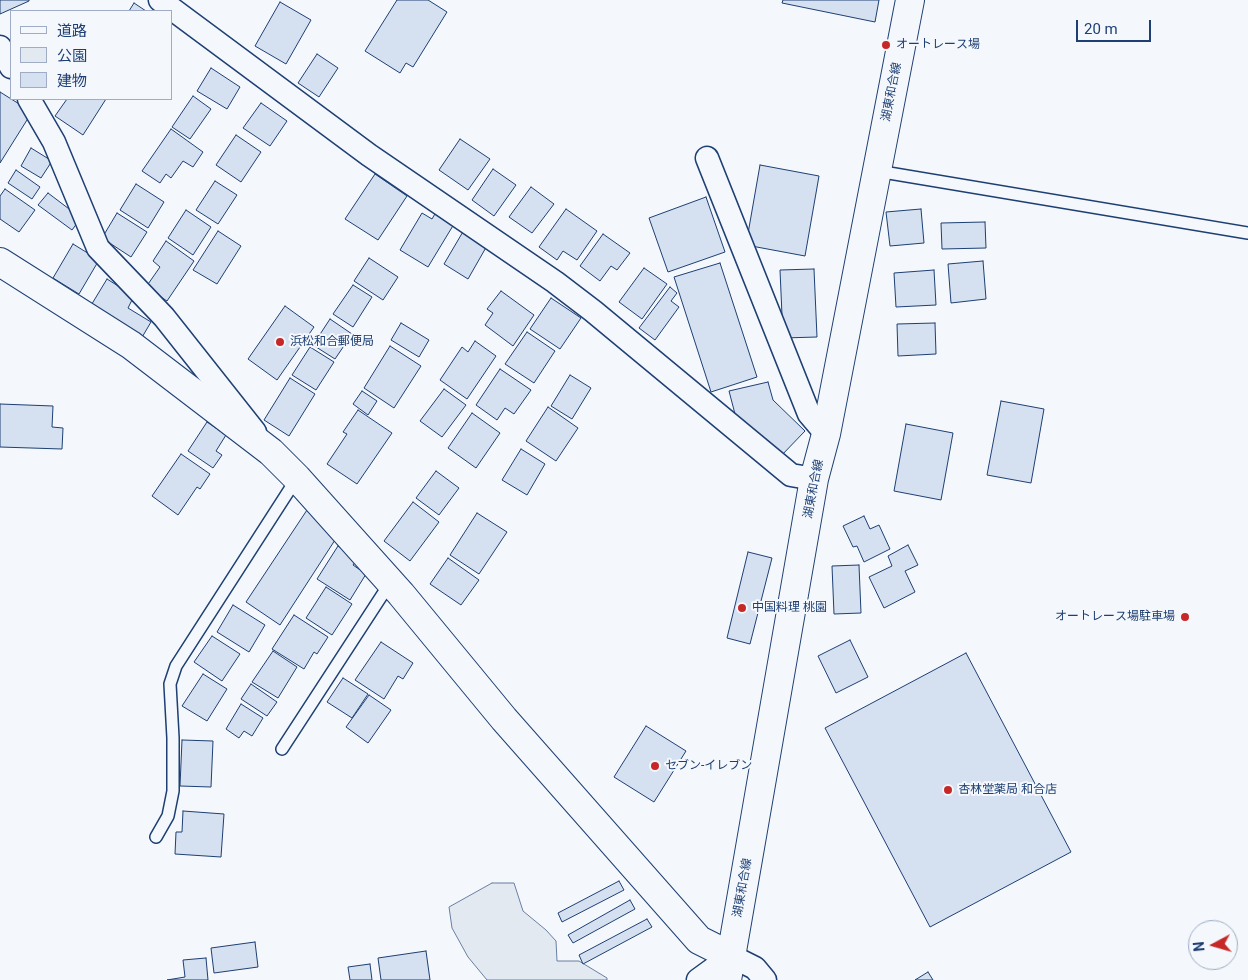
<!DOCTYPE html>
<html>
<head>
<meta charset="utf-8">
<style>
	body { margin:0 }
	#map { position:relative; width:1248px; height:980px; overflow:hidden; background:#f4f7fb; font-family:Roboto,"Noto Sans JP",sans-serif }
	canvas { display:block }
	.legend { position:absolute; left:10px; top:10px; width:162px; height:90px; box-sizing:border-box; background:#f4f7fb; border:1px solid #9eadc5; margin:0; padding:6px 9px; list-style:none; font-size:15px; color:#1d3f73 }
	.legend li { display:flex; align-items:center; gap:10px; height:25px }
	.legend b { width:25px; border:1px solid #9eadc5 }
	.north { position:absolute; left:1188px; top:920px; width:50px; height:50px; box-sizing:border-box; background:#f4f7fb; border:1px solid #9eadc5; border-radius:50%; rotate:264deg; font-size:14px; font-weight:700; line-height:20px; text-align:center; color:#1d3f73 }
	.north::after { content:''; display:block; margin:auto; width:18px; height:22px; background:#c62828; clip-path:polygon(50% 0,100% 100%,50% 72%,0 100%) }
	.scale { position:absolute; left:1076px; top:20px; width:75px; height:22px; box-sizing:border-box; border:2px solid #1d3f73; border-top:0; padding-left:6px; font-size:15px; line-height:18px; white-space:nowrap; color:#1d3f73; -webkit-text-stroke:4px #f4f7fb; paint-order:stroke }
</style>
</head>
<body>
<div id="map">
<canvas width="1248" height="980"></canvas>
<ul class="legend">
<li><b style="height:6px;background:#f4f7fb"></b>道路</li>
<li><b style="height:14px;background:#e3e9f0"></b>公園</li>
<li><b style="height:14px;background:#d5e0f0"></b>建物</li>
</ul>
<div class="north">N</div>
<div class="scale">20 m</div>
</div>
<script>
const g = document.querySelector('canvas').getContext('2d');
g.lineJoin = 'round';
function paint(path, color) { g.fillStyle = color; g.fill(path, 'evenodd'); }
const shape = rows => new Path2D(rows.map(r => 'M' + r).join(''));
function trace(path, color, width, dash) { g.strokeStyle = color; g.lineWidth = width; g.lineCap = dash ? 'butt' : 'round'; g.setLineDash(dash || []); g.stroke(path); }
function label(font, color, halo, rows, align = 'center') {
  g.font = font + ' Roboto,"Noto Sans JP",sans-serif'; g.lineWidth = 4; g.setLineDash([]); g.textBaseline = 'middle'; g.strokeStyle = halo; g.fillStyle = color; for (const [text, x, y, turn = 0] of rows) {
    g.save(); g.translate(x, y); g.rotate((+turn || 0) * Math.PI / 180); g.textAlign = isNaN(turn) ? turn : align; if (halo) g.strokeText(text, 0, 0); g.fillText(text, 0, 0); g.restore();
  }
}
const green = shape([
	[492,883,514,883,523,911,546,930,556,941,557,961,579,961,607,978,607,980,487,980,468,957,452,928,449,907,492,883]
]);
const building = shape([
	[0,0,29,0,29,1,0,14,0,0],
	[397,0,428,0,447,12,413,67,406,63,400,73,365,51,397,0],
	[783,0,879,0,875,22,782,3,783,0],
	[280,2,311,20,286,64,255,46,280,2],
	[134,3,146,11,129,11,134,3],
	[317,54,338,68,319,97,298,83,317,54],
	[211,68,240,87,227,109,197,91,211,68],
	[0,92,32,112,0,163,0,92],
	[193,96,211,109,190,139,172,127,193,96],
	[67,99,106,99,83,135,55,116,67,99],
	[261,103,287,121,270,146,243,128,261,103],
	[171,129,203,152,193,167,183,161,171,178,166,174,160,183,142,171,171,129],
	[236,135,261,152,241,182,216,165,236,135],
	[460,139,490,159,468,190,439,170,460,139],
	[31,148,52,161,41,178,21,166,31,148],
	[760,165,819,176,805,256,746,245,760,165],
	[493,169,516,185,494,216,472,200,493,169],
	[16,170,40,187,32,199,8,183,16,170],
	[375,174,407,196,378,240,345,219,375,174],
	[215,181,237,195,218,224,196,210,215,181],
	[136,184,164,202,148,228,120,210,136,184],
	[531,187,554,204,532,233,509,217,531,187],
	[5,189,35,210,19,232,0,219,0,196,5,189],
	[48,193,81,218,72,230,38,205,48,193],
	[706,197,725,252,668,272,649,218,706,197],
	[566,209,597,231,577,260,563,251,557,260,539,247,566,209],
	[921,209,924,243,890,246,886,212,921,209],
	[186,210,211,227,193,255,168,238,186,210],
	[436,212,454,224,428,267,400,250,422,213,432,219,436,212],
	[117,213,147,232,131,257,102,238,117,213],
	[985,222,986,248,942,249,941,223,985,222],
	[464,230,488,244,468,279,444,264,464,230],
	[218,231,241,246,217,284,193,270,218,231],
	[603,234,630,253,617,270,611,266,600,281,580,266,603,234],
	[166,241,194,261,167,301,146,287,160,267,153,261,166,241],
	[73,244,99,260,79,294,53,278,73,244],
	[369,258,398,277,383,300,354,281,369,258],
	[983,261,986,299,951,303,948,264,983,261],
	[720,263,757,377,711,392,674,277,720,263],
	[644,268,667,284,642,319,619,302,644,268],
	[814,269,817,337,783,338,780,270,814,269],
	[934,270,936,305,896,307,894,273,934,270],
	[107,279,134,296,128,308,151,322,141,339,90,307,107,279],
	[353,285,372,297,353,327,333,314,353,285],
	[670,287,677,293,671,301,679,307,655,340,639,328,670,287],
	[501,291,534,315,513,346,485,325,493,313,487,309,501,291],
	[551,298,581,318,560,349,530,329,551,298],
	[285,306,314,327,277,380,248,359,285,306],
	[330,319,352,334,335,359,313,345,330,319],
	[401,323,429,340,419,357,391,340,401,323],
	[935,323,936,354,898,356,897,324,935,323],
	[527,332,555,351,534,383,505,364,527,332],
	[475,341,496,356,467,399,440,380,462,347,468,352,475,341],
	[390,346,421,366,394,408,364,388,390,346],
	[310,347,334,362,316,390,292,375,310,347],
	[500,369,531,390,514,414,505,408,497,420,476,405,500,369],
	[570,375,591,388,572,419,551,406,570,375],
	[290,378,315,394,289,436,264,420,290,378],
	[768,382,773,400,805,431,780,457,735,414,729,391,768,382],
	[444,389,466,405,442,437,420,421,444,389],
	[362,391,377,401,368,415,353,404,362,391],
	[1001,401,1044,409,1031,483,987,475,1001,401],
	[0,404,53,406,52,427,63,428,62,449,0,447,0,404],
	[548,407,578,428,556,461,526,441,548,407],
	[358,410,392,433,357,484,327,464,347,434,343,432,358,410],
	[472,413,500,433,476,468,448,448,472,413],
	[207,422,226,435,216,451,222,455,213,468,188,451,207,422],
	[906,424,953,433,941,500,894,491,906,424],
	[521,449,545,464,527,495,502,480,521,449],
	[181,454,210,474,200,489,197,487,178,515,152,496,181,454],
	[436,471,459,488,439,515,416,498,436,471],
	[413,502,439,522,410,561,384,541,413,502],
	[309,507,335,540,280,625,246,602,309,507],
	[477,513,507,532,479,574,450,555,477,513],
	[864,516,870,529,879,525,890,549,864,562,857,546,853,547,843,526,864,516],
	[908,545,918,565,905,571,915,592,884,608,869,577,892,566,888,556,908,545],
	[338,546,358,558,353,565,366,574,350,600,317,579,338,546],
	[748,552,772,558,750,644,727,638,748,552],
	[448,558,479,580,461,605,430,584,448,558],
	[859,565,861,613,834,614,832,566,859,565],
	[326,587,352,604,332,635,306,618,326,587],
	[233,605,265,625,249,652,217,632,233,605],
	[294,615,328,637,317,654,314,652,304,669,272,649,294,615],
	[212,636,240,654,222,681,194,662,212,636],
	[850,640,868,677,836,693,818,656,850,640],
	[381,642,413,663,403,679,398,676,384,699,355,680,381,642],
	[273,651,297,667,278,698,252,682,273,651],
	[966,653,1071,852,930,927,825,728,966,653],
	[203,674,227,689,207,721,182,706,203,674],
	[343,678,368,694,352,718,327,702,343,678],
	[251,684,277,702,267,716,241,699,251,684],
	[369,695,391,710,368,743,346,727,369,695],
	[241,704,263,718,252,736,244,731,239,738,226,729,241,704],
	[646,726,686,751,654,802,614,777,646,726],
	[182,740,213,741,211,787,180,786,182,740],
	[183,811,224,814,221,857,175,854,176,832,182,832,183,811],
	[619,881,624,890,562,922,558,913,619,881],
	[630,900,635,909,573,943,568,935,630,900],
	[647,919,652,927,583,964,579,955,647,919],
	[255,942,258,967,214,973,211,948,255,942],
	[426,951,430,980,381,980,378,958,426,951],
	[206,958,208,980,167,980,185,977,183,960,206,958],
	[370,964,372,980,350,980,348,967,370,964],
	[928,972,933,980,915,980,928,972]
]);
const service = shape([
	[877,171,1248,233],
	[282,749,390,583],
	[156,837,168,816,173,791,173,738,170,684,176,666,297,478]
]);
const minor = shape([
	[160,0,369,155,555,282,593,311,791,475,814,479],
	[0,47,11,67],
	[29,99,54,142,98,248,164,317,255,432],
	[707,158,809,414,826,434],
	[698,980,731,956,755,968,765,980]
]);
const tertiary = shape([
	[0,262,131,345,271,452,297,478,401,594,504,719,699,940,731,956]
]);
const secondary = shape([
	[727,980,814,479,826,434,910,0]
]);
const markers = [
	[886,45,5,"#c62828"],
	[280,342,5,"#c62828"],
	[742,608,5,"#c62828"],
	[1185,617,5,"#c62828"],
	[655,766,5,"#c62828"],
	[948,790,5,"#c62828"]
];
const poiNames = [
	["オートレース場",896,45],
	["浜松和合郵便局",290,342],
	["中国料理 桃園",752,608],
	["オートレース場駐車場",1175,617,"right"],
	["セブン-イレブン",665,766],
	["杏林堂薬局 和合店",958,790]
];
const streetNames = [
	["湖東和合線",892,92,-79],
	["湖東和合線",814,489,-79],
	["湖東和合線",743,888,-80]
];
paint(green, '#e3e9f0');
trace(green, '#687fa3', 1);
paint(building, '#d5e0f0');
trace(building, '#1d3f73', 1);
trace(service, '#1d3f73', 14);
trace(minor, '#1d3f73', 25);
trace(tertiary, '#1d3f73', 30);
trace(secondary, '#1d3f73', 30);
trace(service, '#f4f7fb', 11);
trace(minor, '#f4f7fb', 22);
trace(tertiary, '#f4f7fb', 28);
trace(secondary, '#f4f7fb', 28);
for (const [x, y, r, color] of markers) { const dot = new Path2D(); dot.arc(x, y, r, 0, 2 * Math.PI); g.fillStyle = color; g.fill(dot); trace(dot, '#f4f7fb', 2); }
label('12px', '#1d3f73', '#f4f7fb', poiNames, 'left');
label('12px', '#1d3f73', '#f4f7fb', streetNames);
</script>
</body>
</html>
